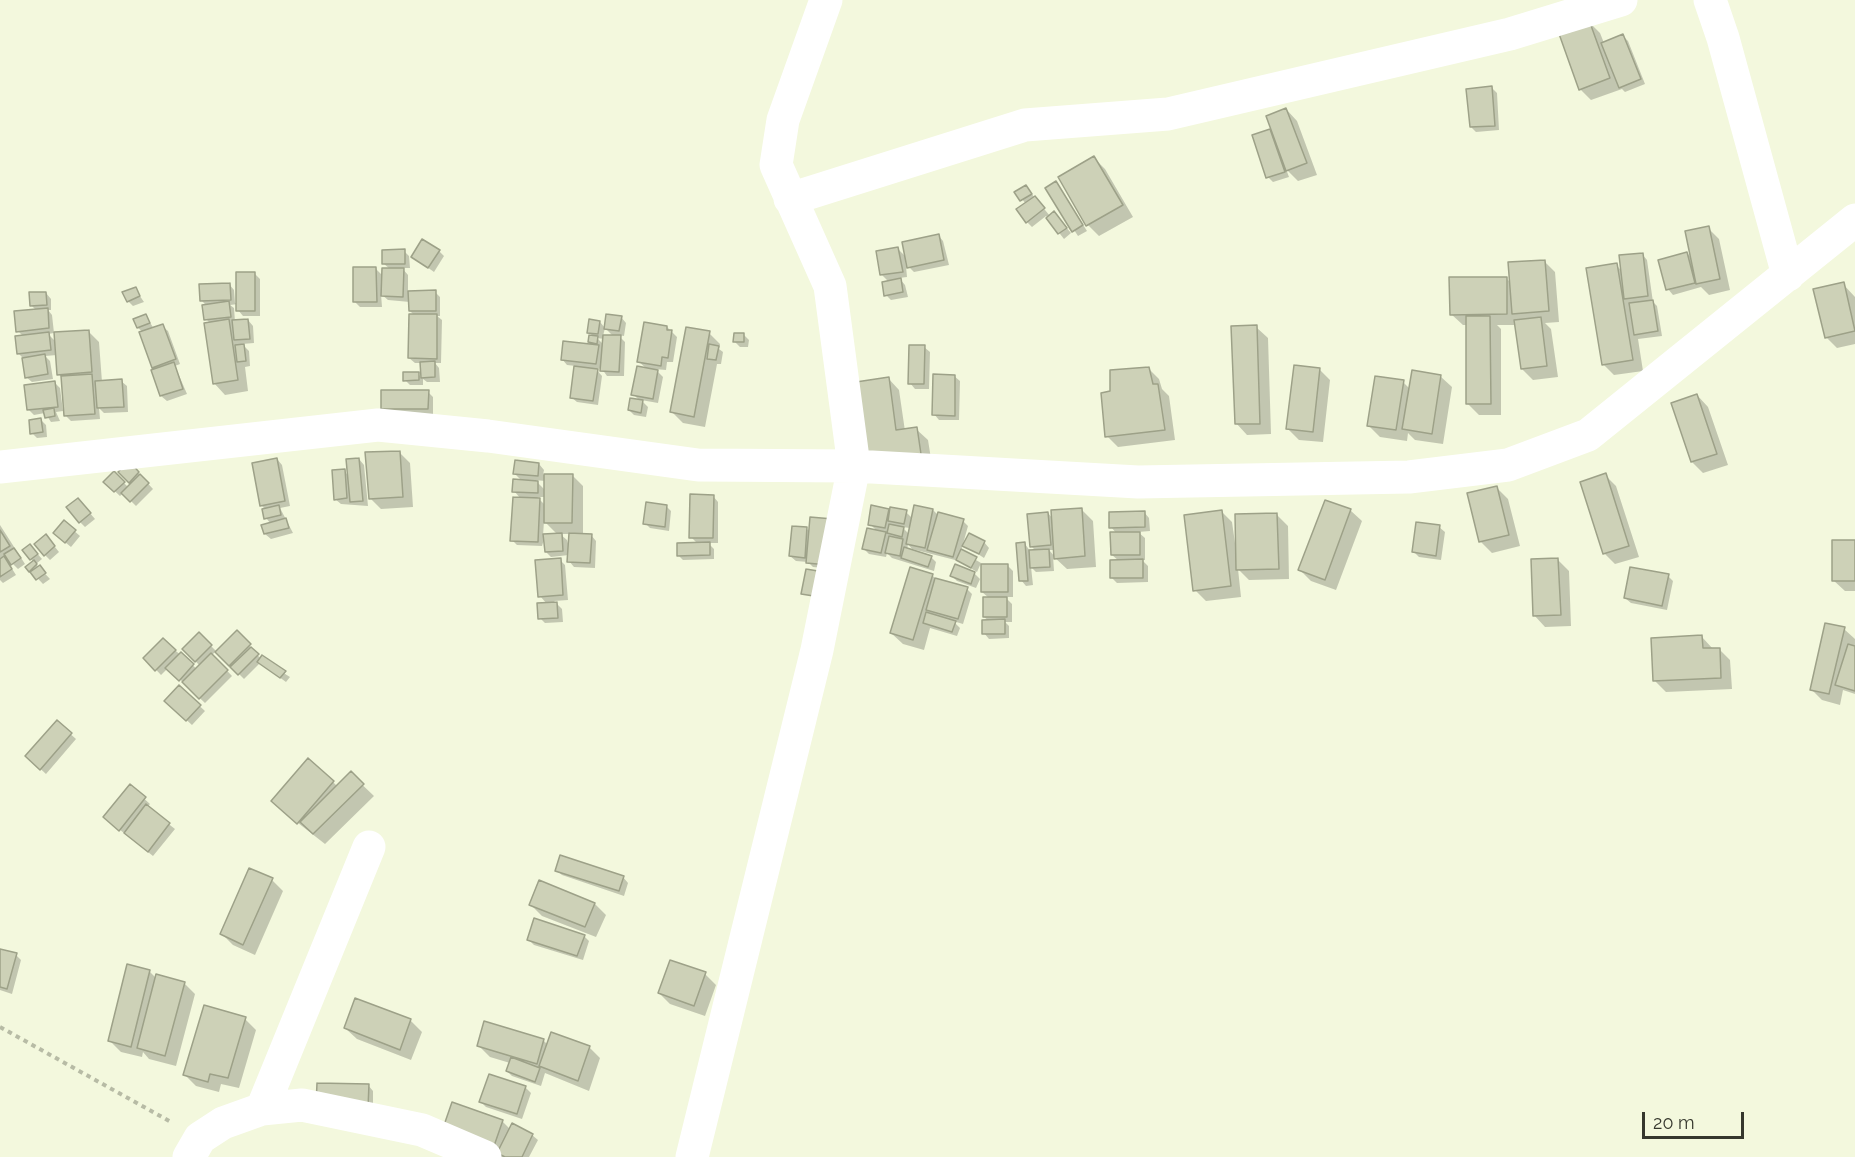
<!DOCTYPE html>
<html>
<head>
<meta charset="utf-8">
<style>
	body { margin:0 }
	#map { position:relative; width:1855px; height:1157px; overflow:hidden; background:#f3f8dd; font-family:Raleway,sans-serif }
	canvas { display:block }
	.scale { position:absolute; left:1642px; top:1112px; width:102px; height:27px; box-sizing:border-box; border:3px solid #35372d; border-top:0; padding-left:8px; font-size:18px; line-height:21px; white-space:nowrap; color:#35372d; -webkit-text-stroke:4px #f3f8dd; paint-order:stroke }
</style>
</head>
<body>
<div id="map">
<canvas width="1855" height="1157"></canvas>
<div class="scale">20 m</div>
</div>
<script>
const g = document.querySelector('canvas').getContext('2d');
g.lineJoin = 'round';
function paint(path, color) { g.fillStyle = color; g.fill(path, 'evenodd'); }
const shape = rows => new Path2D(rows.map(r => 'M' + r).join(''));
function trace(path, color, width, dash) { g.strokeStyle = color; g.lineWidth = width; g.lineCap = dash ? 'butt' : 'round'; g.setLineDash(dash || []); g.stroke(path); }
const shadow = shape([
	[1589,22,1600,33,1604,43,1623,36,1628,41,1645,84,1625,92,1622,89,1591,100,1580,89],
	[1492,88,1497,93,1499,130,1476,132,1471,127],
	[1286,109,1297,121,1317,175,1298,181,1286,169,1289,177,1273,182,1268,177,1270,131,1275,136],
	[1094,158,1105,169,1133,217,1099,236,1088,225],
	[1056,183,1087,231,1078,236,1047,189],
	[1026,187,1050,216,1054,213,1071,233,1064,239,1046,216,1032,227,1027,222,1026,204,1017,193],
	[1708,228,1719,239,1730,290,1709,295,1701,287,1673,295,1668,289,1687,253,1693,259],
	[938,235,943,241,949,265,914,272,909,267],
	[898,249,905,256,907,277,899,278,905,285,908,297,891,300,886,295,889,282,882,275],
	[404,251,409,256,410,268,402,268,408,275,408,292,435,292,440,297,440,316,437,316,442,320,441,363,435,363,439,368,440,382,427,382,423,379,423,385,410,385,405,380,418,374,422,378,422,363,415,363,409,358,414,315,410,311,410,302,388,300,381,294,382,307,360,307,355,302,376,269,383,276,390,269,384,264],
	[439,251,444,256,434,272,413,257],
	[1642,254,1647,260,1653,302,1657,306,1662,336,1638,339,1643,371,1614,375,1603,364,1616,265,1622,271],
	[1544,261,1555,272,1559,322,1545,323,1551,329,1558,377,1533,380,1522,369,1516,325,1497,325,1501,329,1501,415,1479,415,1468,404,1467,325,1463,325,1451,314,1506,278,1511,283],
	[255,274,260,279,260,316,243,316,238,310,238,304,230,305,234,308,235,322,248,320,253,326,254,343,242,344,249,351,250,366,245,367,248,391,225,395,214,383,210,323,206,319,207,306,202,301,229,284,234,290,235,303,238,303],
	[1843,284,1855,297,1855,344,1837,348,1826,337],
	[135,289,144,302,133,306,128,301],
	[46,293,51,299,51,310,48,310,52,315,54,333,48,334,56,342,88,331,99,342,102,382,121,381,127,386,128,412,104,413,99,408,100,419,71,421,66,416,63,378,58,374,57,355,45,356,50,361,53,379,32,382,26,377,23,358,18,353,23,336,18,331,37,311,31,305],
	[146,316,154,329,162,326,168,331,180,364,175,366,187,394,167,401,161,396,153,371,156,370,143,332,138,328],
	[621,317,626,323,624,336,618,335,625,342,624,376,607,376,602,369,595,368,602,376,598,405,577,402,571,397,576,366,567,365,562,359,594,346,589,342,594,337,589,332,600,322,605,328],
	[605,328,613,336,603,336],
	[597,338,604,339,603,344],
	[667,327,677,337,673,362,667,362,666,370,655,369,663,377,658,403,641,400,648,407,646,417,634,415,629,410,640,401,633,394,647,369,639,362],
	[1256,327,1268,338,1271,434,1247,435,1236,423],
	[709,333,720,344,719,349,723,352,721,364,717,364,705,427,683,423,672,412],
	[744,335,749,340,748,347,740,347,735,342],
	[924,347,930,352,929,389,915,389,910,383],
	[1148,368,1159,379,1162,389,1169,396,1175,440,1118,447,1107,436,1112,393],
	[1319,369,1330,380,1323,442,1299,440,1288,429],
	[954,376,960,381,959,420,939,420,934,414],
	[1440,376,1452,387,1443,444,1415,440,1408,433,1407,441,1380,437,1369,426,1403,382,1410,389],
	[888,378,899,390,905,431,916,429,928,440,932,465,881,473],
	[55,383,60,388,63,411,56,412,60,421,51,422,45,413,34,415,28,409],
	[428,392,433,397,433,414,387,414,382,408],
	[1697,395,1708,407,1728,465,1703,473,1692,462],
	[41,420,46,425,47,437,37,438,32,433],
	[399,452,410,463,413,507,381,509,370,498],
	[277,459,282,465,290,506,280,508,293,533,271,539,265,534,271,524,266,518,265,509,261,505],
	[359,459,364,465,368,506,341,504,335,499,344,471,349,476],
	[129,463,153,489,136,506,123,493,120,496,105,482,114,473,129,488,133,484,120,472],
	[539,464,544,470,543,475,572,475,583,486,583,535,591,535,596,541,595,568,574,567,569,561,569,555,551,557,546,552,545,536,542,546,517,545,512,540,521,499,514,491,522,481,515,474],
	[535,480,545,481,545,490],
	[537,497,545,497,545,505],
	[544,521,558,535,543,536],
	[560,534,570,534,569,547,567,540],
	[1605,475,1616,486,1639,557,1615,564,1604,553],
	[1497,488,1508,499,1520,546,1492,553,1481,542],
	[713,496,718,502,718,543,708,543,714,549,714,559,683,560,678,555,698,544,691,537],
	[83,505,95,519,85,527,80,522],
	[666,506,671,511,669,531,650,528,645,523],
	[1081,509,1093,521,1096,567,1067,569,1053,556,1054,571,1036,572,1031,567,1033,585,1026,586,1021,580,1025,544,1030,551,1036,551,1031,546,1048,513,1053,519],
	[1049,550,1055,550,1056,558],
	[888,510,891,513,906,512,912,518,933,510,939,516,963,521,968,526,963,544,984,542,989,548,984,558,963,544,961,551,981,563,977,572,959,561,912,549,908,544,907,550,931,557,936,562,934,571,892,558,887,553,886,557,869,554,864,549,877,531,870,524],
	[902,527,910,528,909,534],
	[1350,510,1362,521,1336,590,1311,581,1300,570],
	[1221,511,1232,522,1235,543,1277,515,1288,526,1289,579,1249,580,1238,569,1241,597,1206,601,1195,590],
	[1144,512,1149,518,1150,531,1138,532,1145,538,1145,560,1142,560,1148,566,1148,582,1117,583,1112,578,1119,561,1112,555,1117,534,1111,527],
	[64,522,80,536,71,547,60,538],
	[0,525,25,564,18,569,12,563,9,564,16,575,3,583,0,580],
	[1439,527,1445,532,1441,560,1419,557,1414,552],
	[807,529,810,532,833,569,813,567,808,562,796,561,790,556],
	[51,542,59,552,50,560,45,555],
	[1855,542,1855,591,1845,591,1833,580],
	[24,550,35,551,42,559,36,564,50,579,43,584,27,567,33,562],
	[560,560,565,565,568,600,554,601,562,609,563,622,545,623,540,618,547,604,540,596],
	[1558,560,1569,571,1571,626,1545,627,1534,615],
	[1008,566,1013,571,1013,597,1005,597,1012,604,1012,622,1005,622,1009,626,1009,638,989,639,984,633,989,621,984,617,989,598,982,592],
	[974,573,980,579,976,588,957,581,952,576],
	[932,575,937,580,967,589,972,594,963,624,953,621,960,628,957,636,930,628,924,650,903,644,891,633],
	[1668,576,1673,581,1667,610,1631,603,1625,598],
	[1844,629,1855,639,1855,694,1843,690,1840,705,1822,700,1811,689],
	[237,632,261,659,290,677,286,682,260,663,244,679,217,652],
	[199,634,216,651,212,655,232,676,205,703,168,668,161,675,145,658,163,640,197,669,200,666,184,649],
	[1702,637,1713,649,1719,649,1730,660,1732,689,1666,692,1655,681],
	[179,687,205,711,192,725,166,701],
	[57,722,76,739,46,774,32,761],
	[351,774,374,796,325,844,284,812,333,782,338,787],
	[130,786,150,804,147,807,175,829,153,856,110,822],
	[556,870,623,877,628,883,624,896,562,875],
	[272,880,283,891,255,955,233,945,222,934],
	[595,904,606,915,596,937,542,916,531,905],
	[584,936,589,941,583,960,534,945,528,939],
	[0,951,16,955,21,960,12,994,0,990],
	[149,971,157,979,184,983,195,994,176,1066,149,1059,143,1052,142,1057,121,1052,110,1041],
	[705,974,716,985,705,1016,670,1004,659,993],
	[245,1019,256,1030,239,1088,221,1084,219,1092,196,1086,185,1075],
	[410,1020,422,1032,411,1060,357,1039,345,1028],
	[543,1040,548,1045,589,1047,600,1058,589,1091,545,1073,541,1086,512,1076,507,1071,510,1063,490,1057,479,1046],
	[368,1085,373,1091,373,1113,318,1106],
	[525,1087,531,1093,522,1119,486,1107,481,1102],
	[453,1104,503,1122,510,1129,512,1125,532,1135,538,1140,529,1157,499,1157]
]);
const building = shape([
	[1589,20,1610,78,1579,90,1558,31,1589,20],
	[1623,34,1641,79,1619,88,1601,43,1623,34],
	[1492,86,1495,126,1470,127,1466,89,1492,86],
	[1286,108,1307,163,1286,171,1266,116,1286,108],
	[1270,129,1285,172,1266,178,1252,135,1270,129],
	[1094,156,1123,205,1086,226,1058,177,1094,156],
	[1056,181,1083,225,1072,232,1045,188,1056,181],
	[1026,185,1032,194,1020,201,1014,192,1026,185],
	[1035,196,1045,208,1026,223,1016,209,1035,196],
	[1054,211,1067,228,1058,234,1046,218,1054,211],
	[1709,226,1720,279,1696,284,1685,231,1709,226],
	[939,234,944,260,907,268,902,242,939,234],
	[422,239,440,250,428,268,411,257,422,239],
	[898,247,903,272,880,275,876,251,898,247],
	[405,249,405,264,382,264,382,250,405,249],
	[1687,252,1695,283,1666,290,1658,260,1687,252],
	[1643,253,1648,296,1624,299,1619,255,1643,253],
	[1545,260,1549,311,1512,314,1508,262,1545,260],
	[1617,263,1633,360,1602,365,1586,268,1617,263],
	[353,267,376,267,377,302,353,302,353,267],
	[382,268,404,268,403,297,381,296,382,268],
	[236,272,255,272,255,311,236,311,236,272],
	[1449,277,1507,277,1507,314,1450,315,1449,277],
	[901,278,903,292,884,296,882,282,901,278],
	[1844,282,1855,331,1825,338,1813,289,1844,282],
	[230,283,231,300,200,301,199,284,230,283],
	[136,287,140,296,127,302,122,292,136,287],
	[436,290,436,311,409,311,408,291,436,290],
	[29,292,46,292,47,305,30,306,29,292],
	[1653,300,1658,331,1634,335,1629,303,1653,300],
	[229,301,231,317,204,320,202,305,229,301],
	[48,308,49,328,16,332,14,311,48,308],
	[146,314,150,323,137,328,133,319,146,314],
	[409,314,437,314,437,359,408,358,409,314],
	[606,314,622,316,619,331,604,329,606,314],
	[1466,316,1490,316,1491,404,1466,404,1466,316],
	[1541,317,1547,366,1521,369,1514,320,1541,317],
	[229,319,238,380,213,384,204,323,229,319],
	[248,319,250,339,234,340,232,320,248,319],
	[589,319,600,321,598,334,587,333,589,319],
	[644,322,667,326,667,330,672,330,668,358,662,357,661,366,637,362,644,322],
	[163,324,176,359,152,368,139,332,163,324],
	[1257,325,1260,424,1235,424,1231,326,1257,325],
	[686,327,710,331,694,417,670,412,686,327],
	[89,330,92,372,57,375,54,332,89,330],
	[49,332,51,350,17,354,15,336,49,332],
	[734,333,744,333,744,342,733,342,734,333],
	[589,335,598,336,597,344,588,342,589,335],
	[603,335,621,335,619,372,600,371,603,335],
	[563,341,599,345,596,364,561,360,563,341],
	[244,344,246,361,237,362,235,345,244,344],
	[709,344,719,346,716,360,707,359,709,344],
	[909,345,925,345,924,384,908,384,909,345],
	[45,354,48,374,25,378,22,358,45,354],
	[435,361,435,377,421,378,420,362,435,361],
	[174,362,183,389,160,396,151,370,174,362],
	[1294,365,1320,368,1313,432,1286,429,1294,365],
	[574,366,598,369,593,401,570,398,574,366],
	[637,366,658,370,653,399,631,395,637,366],
	[1149,367,1153,384,1158,384,1165,430,1105,437,1101,393,1110,391,1110,370,1149,367],
	[1412,370,1441,375,1432,434,1402,429,1412,370],
	[403,372,419,372,419,380,403,381,403,372],
	[92,374,95,414,64,416,61,376,92,374],
	[933,374,955,375,955,416,932,415,933,374],
	[1375,376,1404,380,1396,430,1367,426,1375,376],
	[889,377,896,430,917,427,921,454,868,462,856,382,889,377],
	[122,379,124,407,97,408,95,381,122,379],
	[55,381,58,407,27,410,24,385,55,381],
	[381,390,429,390,428,409,381,409,381,390],
	[1697,394,1717,454,1691,462,1671,403,1697,394],
	[630,398,643,400,641,413,628,410,630,398],
	[54,408,55,416,45,418,43,410,54,408],
	[41,418,43,432,30,434,29,420,41,418],
	[400,451,403,497,369,499,365,452,400,451],
	[277,458,285,501,260,506,252,463,277,458],
	[359,458,363,501,350,502,346,459,359,458],
	[515,460,539,463,538,476,513,474,515,460],
	[129,461,139,472,129,483,118,472,129,461],
	[345,469,347,498,334,500,332,470,345,469],
	[114,471,125,482,114,492,103,482,114,471],
	[1606,473,1629,546,1603,554,1580,482,1606,473],
	[140,474,149,483,130,502,121,493,140,474],
	[544,474,573,474,572,523,544,523,544,474],
	[513,479,538,481,538,493,512,492,513,479],
	[1497,486,1509,535,1479,542,1467,493,1497,486],
	[690,494,714,495,713,538,689,538,690,494],
	[513,497,540,498,538,542,510,541,513,497],
	[78,498,91,513,79,523,66,507,78,498],
	[1325,500,1351,509,1325,580,1298,570,1325,500],
	[646,502,667,505,665,527,643,524,646,502],
	[279,505,281,515,264,519,262,509,279,505],
	[871,505,889,509,885,528,868,525,871,505],
	[914,505,933,509,925,548,906,544,914,505],
	[890,507,907,510,904,524,888,521,890,507],
	[1082,508,1085,556,1054,559,1051,510,1082,508],
	[1222,510,1231,586,1193,591,1184,515,1222,510],
	[1145,511,1145,527,1109,528,1109,512,1145,511],
	[938,512,964,519,953,557,927,550,938,512],
	[1048,512,1051,545,1030,547,1027,514,1048,512],
	[1277,513,1279,569,1236,570,1235,514,1277,513],
	[810,517,833,519,829,565,806,563,810,517],
	[286,518,289,528,264,534,261,525,286,518],
	[64,520,76,530,65,543,53,533,64,520],
	[1416,522,1440,525,1436,556,1412,552,1416,522],
	[889,524,904,527,902,537,887,533,889,524],
	[792,526,807,527,805,558,789,556,792,526],
	[867,528,886,532,881,553,862,549,867,528],
	[0,530,10,546,0,552,0,530],
	[1110,532,1140,532,1140,555,1111,555,1110,532],
	[562,533,563,551,545,552,543,534,562,533],
	[569,533,592,534,590,563,567,562,569,533],
	[969,533,985,541,979,554,962,546,969,533],
	[46,534,55,546,44,556,34,544,46,534],
	[889,536,903,539,900,556,885,553,889,536],
	[1832,540,1855,540,1855,581,1832,581,1832,540],
	[710,542,710,555,677,556,677,543,710,542],
	[1025,542,1028,581,1019,581,1016,543,1025,542],
	[30,544,38,554,30,560,22,550,30,544],
	[904,547,932,556,928,567,901,558,904,547],
	[14,548,21,558,11,565,4,554,14,548],
	[961,549,977,557,971,568,956,560,961,549],
	[1049,549,1050,567,1030,568,1029,550,1049,549],
	[4,556,12,569,0,577,0,559,4,556],
	[561,558,563,595,538,597,535,560,561,558],
	[1558,558,1561,615,1533,616,1531,559,1558,558],
	[1143,559,1143,578,1110,578,1110,560,1143,559],
	[34,560,37,564,29,572,25,567,34,560],
	[955,564,975,572,971,584,950,576,955,564],
	[981,564,1008,564,1008,592,981,592,981,564],
	[40,565,46,573,36,580,30,572,40,565],
	[910,567,933,574,913,640,890,633,910,567],
	[1630,567,1669,574,1662,606,1624,598,1630,567],
	[806,569,824,572,820,597,801,594,806,569],
	[935,578,968,587,958,619,926,610,935,578],
	[983,597,1007,597,1007,617,983,617,983,597],
	[557,602,558,618,538,619,537,603,557,602],
	[926,612,956,621,952,632,923,623,926,612],
	[1005,619,1005,634,982,634,982,620,1005,619],
	[1825,623,1845,627,1829,694,1810,690,1825,623],
	[237,630,251,644,229,666,215,652,237,630],
	[199,632,212,645,195,662,182,649,199,632],
	[1702,635,1703,648,1720,648,1721,678,1653,681,1651,638,1702,635],
	[163,638,176,650,155,671,143,658,163,638],
	[1848,644,1855,646,1855,691,1835,685,1848,644],
	[251,647,259,654,238,675,230,667,251,647],
	[181,652,194,664,179,681,165,668,181,652],
	[211,653,228,670,199,699,182,682,211,653],
	[262,655,286,671,280,678,257,662,262,655],
	[179,685,201,705,186,721,164,701,179,685],
	[57,720,72,733,40,770,25,756,57,720],
	[308,758,334,781,297,824,271,801,308,758],
	[351,771,364,784,313,834,300,822,351,771],
	[130,784,146,797,119,831,103,817,130,784],
	[146,804,170,823,148,852,124,833,146,804],
	[560,855,624,876,619,891,555,871,560,855],
	[249,868,273,878,243,945,220,934,249,868],
	[539,880,595,903,585,927,529,905,539,880],
	[534,918,585,935,577,956,527,940,534,918],
	[0,949,17,953,7,989,0,987,0,949],
	[670,960,706,972,694,1006,658,993,670,960],
	[127,964,150,970,131,1047,108,1041,127,964],
	[156,974,185,982,165,1056,137,1048,156,974],
	[355,998,411,1019,400,1050,344,1028,355,998],
	[204,1005,246,1017,228,1078,210,1074,208,1082,183,1075,204,1005],
	[484,1021,544,1039,537,1064,477,1046,484,1021],
	[551,1032,590,1046,578,1081,539,1066,551,1032],
	[511,1057,540,1068,535,1082,506,1071,511,1057],
	[489,1074,526,1086,517,1114,479,1102,489,1074],
	[317,1083,369,1084,368,1108,316,1106,317,1083],
	[452,1102,503,1120,493,1149,442,1131,452,1102],
	[512,1123,533,1134,522,1157,505,1157,497,1153,512,1123]
]);
const path = shape([
	[0,1027,171,1122]
]);
const street = shape([
	[1710,0,1723,38,1788,275],
	[790,199,1025,125,1168,114,1510,34,1621,0],
	[0,467,378,425,488,436,698,465,854,466,1138,482,1409,477,1508,465,1588,435,1855,220],
	[262,1109,369,847],
	[189,1157,200,1138,223,1123,262,1109,302,1105,422,1130,485,1157],
	[692,1157,817,650,854,466,830,286,776,165,783,120,826,0]
]);
paint(shadow, '#0003');
paint(building, '#cdd1b7');
trace(building, '#9da188', 1.5);
trace(path, '#b7bba5', 4, [4.5, 4.5]);
trace(street, '#fff', 33);
</script>
</body>
</html>
